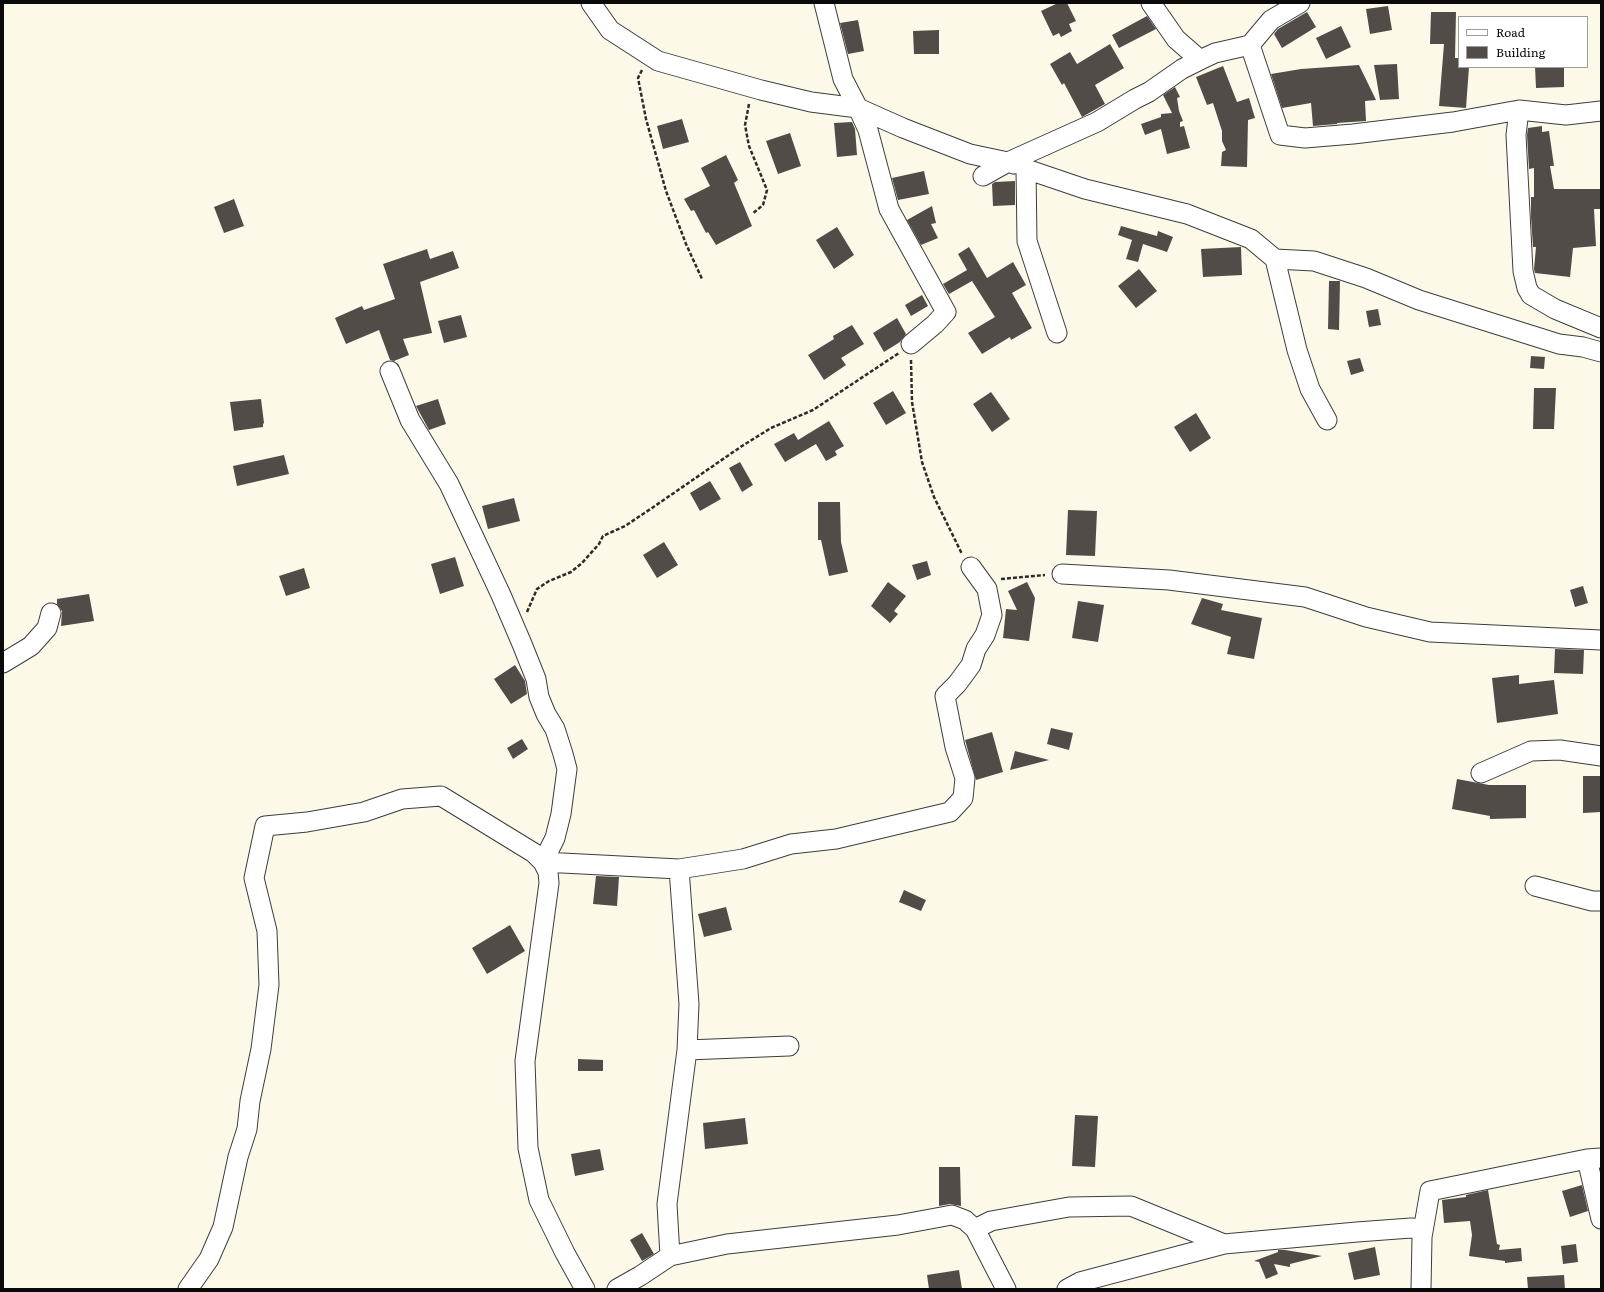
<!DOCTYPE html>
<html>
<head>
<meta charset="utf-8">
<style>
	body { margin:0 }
	#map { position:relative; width:1604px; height:1292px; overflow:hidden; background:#fdf9e9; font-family:Literata,serif }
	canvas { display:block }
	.frame { position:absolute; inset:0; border:4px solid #0a0a0a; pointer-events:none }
	.legend { position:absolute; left:1458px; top:16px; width:130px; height:52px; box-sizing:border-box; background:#fff; border:1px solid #9d9d9d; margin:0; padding:5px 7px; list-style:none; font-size:12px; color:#0a0a0a }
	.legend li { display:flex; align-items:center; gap:8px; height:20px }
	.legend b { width:20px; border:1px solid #9d9d9d }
</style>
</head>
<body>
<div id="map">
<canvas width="1604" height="1292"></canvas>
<div class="frame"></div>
<ul class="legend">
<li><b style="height:5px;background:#fff"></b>Road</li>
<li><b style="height:11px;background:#524c48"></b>Building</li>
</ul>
</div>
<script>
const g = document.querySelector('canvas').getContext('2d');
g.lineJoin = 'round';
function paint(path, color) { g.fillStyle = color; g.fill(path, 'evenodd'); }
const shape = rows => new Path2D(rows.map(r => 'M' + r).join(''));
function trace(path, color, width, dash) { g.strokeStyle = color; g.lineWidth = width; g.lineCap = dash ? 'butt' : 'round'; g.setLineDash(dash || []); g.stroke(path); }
const building = shape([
	[1058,3,1067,3,1076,21,1069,24,1072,31,1061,37,1059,33,1053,36,1041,11],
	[1388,6,1392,30,1370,34,1366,9],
	[1307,12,1316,27,1282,48,1274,34,1278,29],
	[1431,12,1456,12,1455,58,1459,58,1459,67,1469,67,1466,108,1439,106,1444,44,1430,44],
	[1147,16,1156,29,1119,48,1112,35],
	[858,20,864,51,848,54,840,23],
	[1341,26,1351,47,1326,59,1316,38],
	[939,30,939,54,914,54,913,31],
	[1110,44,1124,68,1095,85,1105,104,1082,117,1064,83,1062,85,1050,64,1070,52,1077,64],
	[1397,64,1399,99,1380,100,1374,65],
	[1359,65,1376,100,1365,101,1366,121,1337,123,1337,124,1313,126,1311,103,1282,108,1271,74,1301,69],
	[1223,66,1237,102,1249,98,1255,118,1248,120,1247,167,1221,166,1222,152,1226,150,1222,141,1222,131,1213,103,1207,105,1196,77],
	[1535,67,1564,67,1564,87,1536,88],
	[1175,87,1180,97,1177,98,1179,111,1183,121,1180,122,1180,127,1184,126,1190,148,1167,154,1161,129,1145,135,1141,124,1161,117,1161,114,1172,113,1163,95],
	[682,119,689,142,663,149,657,126],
	[852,122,855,129,857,155,837,157,834,123],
	[1542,126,1542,132,1549,131,1554,166,1550,166,1554,189,1601,189,1601,209,1594,209,1596,246,1573,248,1570,277,1535,273,1534,269,1536,247,1533,247,1531,217,1531,197,1534,197,1534,168,1529,169,1527,135,1528,128],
	[790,133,801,166,778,174,766,141],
	[726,155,738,180,734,183,752,226,716,245,708,232,706,233,694,210,691,211,684,199,710,186,701,168],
	[924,171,929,194,898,200,892,178],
	[1015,181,1015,205,993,206,992,184,995,182],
	[234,199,244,226,224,233,214,207],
	[932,206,936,223,931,224,938,238,921,245,907,220],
	[1121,226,1157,236,1158,231,1173,237,1167,252,1143,244,1138,262,1126,259,1132,240,1118,235],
	[837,227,854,255,834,269,816,240],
	[969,247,987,278,1013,262,1026,285,1012,293,1032,328,1011,340,1010,337,982,354,968,333,995,317,972,281,949,294,943,284,967,270,958,254],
	[1241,247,1242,275,1203,277,1201,249],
	[427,249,430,259,453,251,459,268,420,282,432,333,403,339,409,355,394,361,390,360,379,330,346,344,335,318,362,306,364,310,395,299,383,264],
	[1139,269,1157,291,1136,308,1118,286],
	[1329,281,1340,281,1339,330,1328,329],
	[922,295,928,306,911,316,905,305],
	[1378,309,1381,325,1369,327,1366,311],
	[461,315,467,337,444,343,438,321],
	[897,318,906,334,900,342,884,352,873,333],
	[852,325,864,344,841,358,846,365,824,380,808,355,834,339,833,336],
	[1531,356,1545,357,1544,369,1530,368],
	[1360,358,1364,371,1351,375,1347,361],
	[1534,388,1556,388,1554,429,1533,429],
	[893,391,906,413,886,425,873,403],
	[991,392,1010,419,992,432,973,404],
	[261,399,264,423,263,424,263,427,234,431,230,402],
	[438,399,446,424,429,430,416,406],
	[1196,413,1211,438,1190,452,1174,427],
	[829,421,844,446,835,451,837,455,826,461,816,444,785,462,774,444,794,433,798,440],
	[284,455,289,474,237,486,233,466],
	[740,462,753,485,742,492,729,468],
	[710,481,721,499,700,511,690,493],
	[514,498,520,521,488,529,482,506],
	[818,502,840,502,841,542,848,572,829,576,821,540,818,540],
	[1068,510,1097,511,1095,556,1066,555],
	[664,542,678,565,657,578,643,555],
	[455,557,464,586,440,594,431,564],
	[927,561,931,575,917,580,912,565],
	[304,568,310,588,286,596,279,576],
	[888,582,906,596,894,611,898,614,890,623,871,606],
	[1027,582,1035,598,1029,641,1003,638,1006,609,1017,610,1008,591],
	[1583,586,1588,603,1575,607,1570,590],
	[89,594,94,621,61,626,62,611,57,604,57,599],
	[1202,598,1223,604,1221,610,1262,618,1254,659,1227,654,1231,637,1191,624],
	[1078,601,1104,605,1098,642,1072,638],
	[1555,649,1584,650,1583,674,1554,673],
	[515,665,525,681,527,694,511,704,494,679],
	[1519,675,1519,684,1554,680,1558,714,1497,723,1492,678],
	[1051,728,1073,733,1069,750,1047,744],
	[992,732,1003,772,976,780,965,740],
	[522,739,528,749,513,759,507,748],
	[1015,751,1049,760,1010,770],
	[1583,776,1601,776,1601,812,1583,813],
	[1457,779,1489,785,1526,785,1526,818,1490,819,1490,816,1452,809],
	[596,876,619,877,617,906,593,904],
	[904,890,926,900,921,911,899,902],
	[726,907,732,930,704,937,698,914],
	[510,925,525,951,487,974,472,948],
	[578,1059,603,1060,603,1071,578,1071],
	[1075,1115,1098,1116,1095,1167,1072,1166],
	[745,1118,748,1144,705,1149,703,1123],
	[600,1149,604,1170,575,1176,571,1154],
	[939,1167,960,1167,961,1206,950,1204,939,1206],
	[1582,1185,1588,1211,1570,1217,1562,1191],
	[1488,1190,1497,1244,1500,1245,1499,1250,1521,1248,1522,1261,1505,1263,1505,1261,1469,1256,1472,1235,1470,1221,1444,1223,1442,1200,1466,1197,1466,1195],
	[642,1233,654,1254,642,1261,630,1240],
	[1576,1244,1578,1262,1563,1264,1561,1246],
	[1375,1247,1380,1275,1354,1280,1348,1253],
	[1278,1250,1285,1250,1322,1256,1290,1264,1290,1267,1274,1264,1278,1274,1266,1279,1259,1262,1254,1261,1278,1252],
	[959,1270,962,1289,929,1289,927,1275],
	[1564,1275,1565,1289,1528,1289,1527,1277]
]);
const path = shape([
	[642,70,638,78,646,119,666,191,686,244,702,279],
	[749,104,745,125,749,146,767,190,763,205,752,214],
	[911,360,912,402,922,462,934,497,962,554],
	[1001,579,1045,575],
	[527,612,537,589,549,581,571,572,582,563,599,544,603,536,625,526,652,508,742,446,771,428,813,410,899,353]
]);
const minor = shape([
	[591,3,610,30,658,61,761,90,811,102,858,108,843,79,824,3],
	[1151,3,1176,39,1200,60],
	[1250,45,1280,135,1305,138,1353,134,1453,122,1519,110,1516,135,1523,271,1527,288,1531,295,1555,309,1601,328],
	[1519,110,1566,115,1601,111],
	[983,176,1008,162,1014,164],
	[1275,259,1314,261,1366,278,1419,300,1559,344,1583,347,1601,352],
	[1057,333,1027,241,1026,169,1085,189,1187,214,1251,239,1275,259,1297,350,1310,389,1327,420],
	[911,344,935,324,946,312,889,209,868,130,858,108,903,128,970,154,1008,162,1097,122,1135,99,1149,92,1182,69,1200,60,1215,53,1250,45,1271,20,1300,3],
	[390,371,410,420,449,484,501,595,522,644,536,679,539,697,546,714,555,729,563,754,567,769,561,814,555,838,543,862,679,869,743,859,791,844,836,839,950,812,963,798,965,778,955,747,945,696,957,684,971,665,976,649,985,635,992,615,987,589,971,567],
	[1062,574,1169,580,1305,597,1366,617,1430,632,1601,640],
	[3,663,31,646,47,628,51,613],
	[1481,773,1531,751,1560,750,1601,756],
	[1535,886,1592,901,1601,901],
	[687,1050,789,1046],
	[1587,1159,1601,1219],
	[975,1229,991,1221,1069,1207,1131,1206,1224,1244],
	[670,1256,727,1244,898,1225,952,1215,965,1220,975,1229,1006,1289],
	[188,1289,209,1259,223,1227,238,1157,247,1129,250,1101,261,1049,269,985,267,931,254,878,265,826,307,822,364,812,402,799,441,796,534,853,543,862,548,872,549,883,525,1061,528,1148,539,1200,565,1253,585,1289],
	[617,1289,640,1276,670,1256,667,1204,687,1050,689,1004,679,869],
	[1067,1289,1080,1282,1224,1244,1357,1232,1411,1228,1423,1229],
	[1421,1289,1422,1237,1430,1191,1587,1159,1601,1158]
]);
paint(building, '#524c48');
trace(minor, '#3d3d3d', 21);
trace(path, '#2c2c2c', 2.5, [4, 2]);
trace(minor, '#fff', 19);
</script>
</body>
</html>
